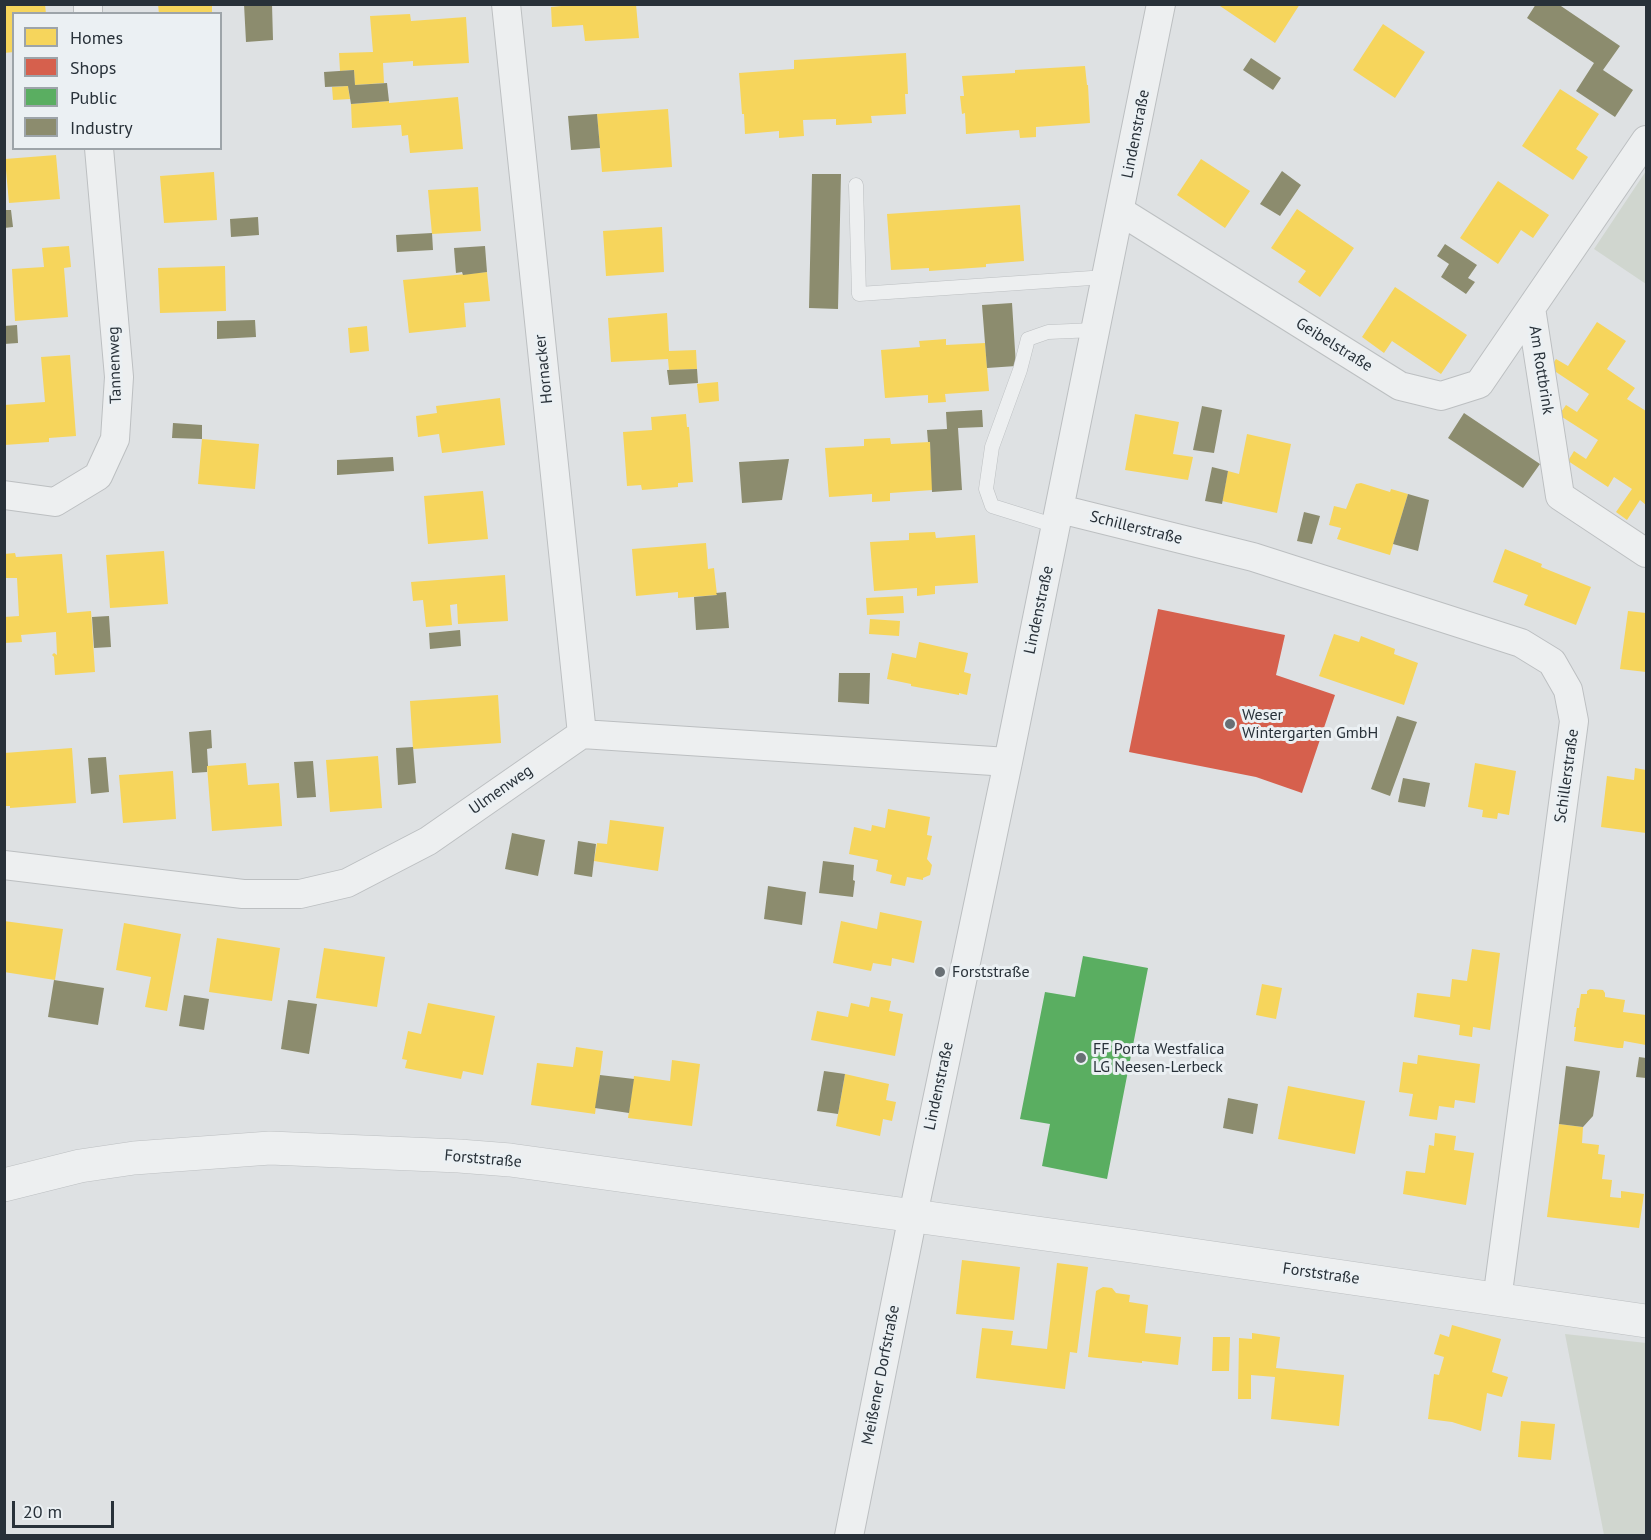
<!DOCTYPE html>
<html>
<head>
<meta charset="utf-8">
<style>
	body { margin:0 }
	#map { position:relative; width:1651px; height:1540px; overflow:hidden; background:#dee1e3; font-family:"PT Sans",sans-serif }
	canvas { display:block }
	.frame { position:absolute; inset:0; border:6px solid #283139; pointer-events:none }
	.legend { position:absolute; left:12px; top:12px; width:210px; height:138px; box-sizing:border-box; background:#ebf0f3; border:2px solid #9da4a9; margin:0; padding:8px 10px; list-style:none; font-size:18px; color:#283139 }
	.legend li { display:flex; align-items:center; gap:12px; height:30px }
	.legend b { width:30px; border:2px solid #9da4a9 }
	.scale { position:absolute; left:12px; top:1501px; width:102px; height:27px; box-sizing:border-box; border:3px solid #283139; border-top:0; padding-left:8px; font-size:18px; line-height:21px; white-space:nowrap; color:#283139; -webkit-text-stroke:4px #ebf0f3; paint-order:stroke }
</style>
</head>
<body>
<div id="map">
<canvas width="1651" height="1540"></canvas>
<div class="frame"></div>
<ul class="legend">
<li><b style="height:16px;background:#f6d55c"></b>Homes</li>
<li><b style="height:16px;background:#d6604d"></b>Shops</li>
<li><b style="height:16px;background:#5aae61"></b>Public</li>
<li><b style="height:16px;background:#8c8c6e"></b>Industry</li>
</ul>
<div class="scale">20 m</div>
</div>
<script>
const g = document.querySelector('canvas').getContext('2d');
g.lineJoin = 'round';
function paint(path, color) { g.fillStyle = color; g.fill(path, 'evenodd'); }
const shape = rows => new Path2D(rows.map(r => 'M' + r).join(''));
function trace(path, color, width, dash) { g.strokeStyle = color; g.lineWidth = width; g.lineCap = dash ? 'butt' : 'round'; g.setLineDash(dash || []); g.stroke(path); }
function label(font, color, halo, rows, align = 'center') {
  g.font = font + ' "PT Sans",sans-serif'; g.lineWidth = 6; g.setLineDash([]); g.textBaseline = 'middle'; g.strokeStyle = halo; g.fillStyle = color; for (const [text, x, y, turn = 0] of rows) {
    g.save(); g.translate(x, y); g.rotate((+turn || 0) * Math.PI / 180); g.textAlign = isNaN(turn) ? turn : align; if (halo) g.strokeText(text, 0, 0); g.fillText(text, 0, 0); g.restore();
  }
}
const green = shape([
	[1646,171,1646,284,1594,249],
	[1565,1334,1646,1343,1646,1535,1604,1535]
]);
const homes = shape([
	[4,4,45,4,46,14,14,14,14,52,4,53],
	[158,4,212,4,212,14,159,14],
	[582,4,636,4,639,38,585,41,583,25,552,27,551,7],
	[1217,4,1300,4,1275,43],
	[410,14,411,21,466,17,469,63,413,66,413,61,383,63,384,83,355,85,354,70,340,71,339,53,373,52,370,16],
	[1383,24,1425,52,1395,98,1353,70],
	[906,53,908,94,905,94,906,114,871,116,872,123,836,125,836,119,803,120,804,136,779,138,779,131,745,134,744,114,742,114,739,73,794,69,794,60],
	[1085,66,1087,85,1088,85,1090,123,1036,127,1036,137,1020,138,1019,130,966,134,965,113,962,114,960,96,964,96,962,76,1015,73,1015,70],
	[348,86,350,99,333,100,332,87],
	[1560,89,1599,114,1576,149,1588,157,1573,180,1522,146],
	[458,97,463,149,410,153,408,135,402,136,401,125,352,128,351,104,389,101,389,103],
	[668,109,672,167,602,172,597,114],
	[56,155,60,199,9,203,5,159],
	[1201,159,1250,191,1225,228,1177,195],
	[214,172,217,220,164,223,160,176],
	[1498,181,1549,215,1533,238,1521,230,1498,264,1460,238],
	[478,187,481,231,432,234,428,190],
	[1020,205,1024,261,986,264,986,267,929,271,929,268,891,270,887,214],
	[1297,209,1354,248,1320,297,1298,282,1306,271,1271,248],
	[662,227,664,272,606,276,603,231],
	[69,246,71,267,64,268,68,317,15,321,12,269,44,267,42,248],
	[225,266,226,311,160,313,158,268],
	[487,272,490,301,464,303,466,327,409,333,403,280],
	[1395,287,1467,335,1441,374,1392,341,1384,353,1362,337],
	[667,313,669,351,696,350,697,369,669,370,668,359,611,362,608,318],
	[1597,322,1626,341,1607,369,1635,388,1627,399,1646,411,1646,505,1640,500,1627,520,1616,512,1632,489,1614,477,1608,487,1568,461,1574,451,1586,459,1598,440,1559,415,1566,405,1577,412,1589,394,1550,368,1556,359,1568,366],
	[367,326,369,351,350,353,348,328],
	[946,339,946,345,985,343,989,391,945,394,946,402,928,403,928,395,885,398,881,350,920,347,919,341],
	[70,355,76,436,49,438,49,442,4,445,4,405,45,402,41,357],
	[718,382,719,401,699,403,697,384],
	[500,398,505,445,442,453,439,434,418,437,416,416,437,413,436,406],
	[686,414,687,427,689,427,693,482,678,483,678,487,642,490,641,485,627,486,623,432,652,430,651,417],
	[1135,414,1179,422,1173,454,1193,457,1188,480,1125,470],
	[1247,434,1291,444,1277,513,1222,501,1228,471,1239,474],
	[890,438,891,444,930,442,933,490,890,493,890,501,872,502,872,494,829,497,825,448,864,446,864,439],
	[202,439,259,444,255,489,198,484],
	[1361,483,1390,492,1391,489,1408,494,1390,555,1337,539,1341,528,1329,525,1334,506,1346,509,1356,484],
	[483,491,488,539,428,544,424,496],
	[935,532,936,538,975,535,978,583,935,586,935,594,917,596,917,588,874,591,870,542,909,540,909,533],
	[706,543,708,569,714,568,717,595,678,598,678,592,636,596,632,549],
	[1505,549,1542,564,1541,567,1591,587,1576,625,1524,605,1528,595,1493,582],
	[164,551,168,604,110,608,106,555],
	[15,553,16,557,62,554,67,613,91,611,95,672,55,675,54,657,52,655,54,653,57,655,56,632,21,635,22,642,4,643,4,617,19,616,17,578,4,578,4,554],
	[505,575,508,621,458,624,457,604,450,605,452,625,426,627,423,600,413,601,411,582],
	[903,596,904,613,867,615,866,598],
	[1628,611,1646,613,1646,672,1620,669],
	[870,619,900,621,899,636,869,634],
	[1334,634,1359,642,1361,636,1395,649,1394,654,1418,663,1404,705,1319,676],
	[919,642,968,653,964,672,971,674,967,695,959,693,959,695,911,686,911,684,887,679,892,653,916,658],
	[498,695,501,743,413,749,410,701],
	[72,748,76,803,10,808,10,806,4,806,4,753],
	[378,756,382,808,330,812,326,760],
	[246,763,248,785,279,783,282,826,212,831,207,766],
	[1475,763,1516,771,1509,815,1498,813,1497,819,1482,817,1483,810,1468,807],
	[1635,768,1646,770,1646,833,1601,827,1607,776,1634,780],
	[173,771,176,819,123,823,119,775],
	[888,809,930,817,927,835,932,836,927,859,932,865,930,875,923,878,923,880,907,877,905,886,890,883,892,875,876,871,878,860,849,854,854,827,871,831,872,825,885,828],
	[610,820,664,827,658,871,594,861,597,843,607,844],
	[880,912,922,921,914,963,892,958,891,966,873,963,871,971,833,963,841,921,877,929],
	[4,921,63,929,55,980,4,972],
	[124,923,181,934,167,1011,145,1007,151,977,116,970],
	[217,938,280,948,272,1001,209,992],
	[324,948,385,957,377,1007,316,998],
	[1472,949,1500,953,1490,1030,1473,1027,1472,1037,1459,1035,1460,1025,1414,1017,1417,993,1450,997,1452,979,1467,981],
	[1262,984,1282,988,1276,1019,1256,1015],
	[1590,989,1603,990,1605,993,1605,997,1625,1000,1623,1012,1646,1015,1646,1045,1624,1041,1623,1048,1618,1048,1574,1041,1576,1027,1574,1027,1577,1008,1579,1008,1581,994,1587,994,1587,991],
	[871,997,891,1001,889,1011,903,1014,895,1056,811,1040,817,1011,848,1017,851,1003,869,1007],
	[428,1003,495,1016,483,1075,463,1071,461,1079,405,1068,407,1060,402,1059,408,1031,421,1034],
	[576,1047,603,1051,595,1114,531,1105,537,1063,573,1067],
	[1418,1055,1480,1064,1475,1103,1455,1100,1454,1108,1439,1106,1437,1120,1409,1116,1413,1094,1399,1092,1403,1062,1417,1064],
	[672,1060,700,1064,692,1126,628,1118,634,1076,670,1081],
	[845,1074,889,1084,886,1100,896,1102,892,1121,883,1119,880,1136,836,1126],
	[1288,1086,1365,1101,1355,1154,1278,1139],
	[1559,1124,1583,1127,1582,1143,1599,1145,1598,1154,1605,1155,1602,1179,1612,1180,1610,1197,1621,1198,1621,1191,1644,1194,1639,1228,1547,1217],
	[1435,1133,1456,1136,1454,1150,1474,1153,1466,1205,1403,1194,1406,1171,1425,1173,1429,1145,1434,1146],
	[962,1260,1020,1267,1014,1320,956,1314],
	[1057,1263,1088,1267,1077,1353,1070,1352,1065,1389,976,1378,982,1328,1013,1331,1011,1345,1047,1349],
	[1103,1287,1112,1288,1116,1293,1130,1295,1129,1302,1148,1305,1145,1333,1181,1337,1178,1365,1142,1361,1142,1363,1088,1357,1096,1291],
	[1452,1325,1501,1339,1492,1372,1508,1377,1502,1397,1487,1393,1481,1431,1452,1422,1428,1419,1434,1374,1439,1375,1444,1357,1434,1354,1440,1334,1449,1337],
	[1252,1333,1280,1337,1276,1368,1344,1375,1339,1426,1271,1419,1275,1377,1251,1375,1251,1399,1238,1399,1239,1338,1252,1339],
	[1213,1337,1230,1337,1229,1371,1212,1371],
	[1521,1421,1555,1424,1551,1460,1518,1457]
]);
const shops = shape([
	[1158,609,1285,635,1276,675,1335,695,1302,793,1256,777,1129,752]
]);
const public = shape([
	[1083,956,1148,968,1107,1179,1042,1166,1050,1124,1020,1119,1045,992,1075,997]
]);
const industry = shape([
	[244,4,272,4,273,40,246,42],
	[1536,4,1558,4,1620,46,1603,70,1633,90,1615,117,1576,91,1594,63,1527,18],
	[1251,58,1281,78,1273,90,1243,70],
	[354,70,355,85,387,83,389,101,351,104,348,86,325,87,324,72],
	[597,114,600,148,571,150,568,116],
	[1282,171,1301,185,1280,216,1260,204],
	[812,174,841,174,838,309,809,308],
	[4,210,11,210,13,227,4,228],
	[258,217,259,235,231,237,230,219],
	[432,233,433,250,397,252,396,235],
	[1445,244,1477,265,1468,278,1475,282,1466,294,1441,277,1449,264,1437,256],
	[485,246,487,272,463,275,462,272,456,273,454,248],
	[1012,303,1016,366,987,368,982,305],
	[255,320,256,337,217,339,217,321],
	[17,325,18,343,4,344,4,326],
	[697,369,698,383,669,385,667,370],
	[1202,406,1222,410,1214,453,1193,450],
	[982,410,983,427,958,428,962,490,932,492,930,442,928,442,927,430,947,429,946,412],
	[1464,413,1540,464,1523,488,1448,438],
	[173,423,202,425,202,439,172,438],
	[393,457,394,471,337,475,337,460],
	[789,459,782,500,742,503,739,462],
	[1212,467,1228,471,1222,504,1205,501],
	[1408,494,1429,500,1418,551,1393,544],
	[1304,512,1320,516,1312,544,1297,541],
	[726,592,729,628,696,630,694,597,717,595,716,593],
	[109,616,111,647,94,648,92,617],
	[460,630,461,646,430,649,429,633],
	[839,673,870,673,869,704,838,702],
	[1397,716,1417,722,1390,796,1371,789],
	[211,730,212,748,207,749,208,766,207,766,207,772,192,773,189,732],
	[413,747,416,783,398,785,396,748],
	[106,757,109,792,91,794,88,758],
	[313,761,316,797,297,798,294,762],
	[1403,778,1430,783,1425,807,1398,802],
	[512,833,545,840,538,876,505,869],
	[578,841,596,844,592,877,574,874],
	[823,861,854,865,853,880,855,881,853,897,819,893],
	[768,886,806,892,802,925,764,919],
	[54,980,104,988,98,1025,48,1017],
	[184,995,209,999,204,1030,179,1026],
	[288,1000,317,1004,309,1054,281,1049],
	[1639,1057,1646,1058,1646,1078,1636,1077],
	[1566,1066,1600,1071,1593,1116,1583,1127,1559,1124],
	[824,1071,845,1074,838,1114,817,1111],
	[600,1075,634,1079,629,1113,595,1108],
	[1228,1098,1258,1104,1253,1134,1223,1128]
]);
const service = shape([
	[856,185,859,294,1106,277],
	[1056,526,992,506,986,489,992,447,1020,370,1028,339,1048,332,1095,330]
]);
const minor = shape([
	[506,4,582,734],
	[88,14,88,4],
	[1120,211,1400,386,1441,396,1479,384,1646,140],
	[1531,308,1560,496,1646,553],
	[4,495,55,502,98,476,115,439,119,377,99,148],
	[1060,509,1253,557,1521,643,1552,662,1568,690,1574,721,1497,1300],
	[4,865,243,894,300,894,347,883,428,841,582,734,1008,762],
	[849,1536,913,1215,1008,762,1161,4]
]);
const tertiary = shape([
	[4,1185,80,1166,134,1158,270,1148,459,1156,510,1160,1131,1246,1646,1321]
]);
const markers = [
	[1230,724,6,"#686f74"],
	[940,972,6,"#686f74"],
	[1081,1058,6,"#686f74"]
];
const streetNames = [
	["Lindenstraße",1136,134,-79],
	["Geibelstraße",1334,345,32],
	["Tannenweg",115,365,-92],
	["Hornacker",544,369,-96],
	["Am Rottbrink",1541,370,81],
	["Schillerstraße",1136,528,14],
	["Lindenstraße",1039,610,-78],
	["Schillerstraße",1567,776,-82],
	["Ulmenweg",501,790,-35],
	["Lindenstraße",939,1086,-78],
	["Forststraße",483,1159,5],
	["Forststraße",1321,1274,8],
	["Meißener Dorfstraße",881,1375,-79]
];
const poiNames = [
	["Weser",1242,715],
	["Wintergarten GmbH",1242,733],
	["Forststraße",952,972],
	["FF Porta Westfalica",1093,1049],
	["LG Neesen-Lerbeck",1093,1067]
];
paint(green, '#d0d6cf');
paint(homes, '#f6d55c');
paint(shops, '#d6604d');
paint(public, '#5aae61');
paint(industry, '#8c8c6e');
trace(service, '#bcbfc1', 15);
trace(minor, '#bcbfc1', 30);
trace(tertiary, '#bcbfc1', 34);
trace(service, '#edeff0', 14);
trace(minor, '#edeff0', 28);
trace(tertiary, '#edeff0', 33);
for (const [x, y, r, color] of markers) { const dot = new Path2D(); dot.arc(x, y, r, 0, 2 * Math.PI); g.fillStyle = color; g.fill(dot); trace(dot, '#ebf0f3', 2); }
label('16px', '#283139', '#ebf0f3', streetNames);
label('16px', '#283139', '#ebf0f3', poiNames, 'left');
</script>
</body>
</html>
